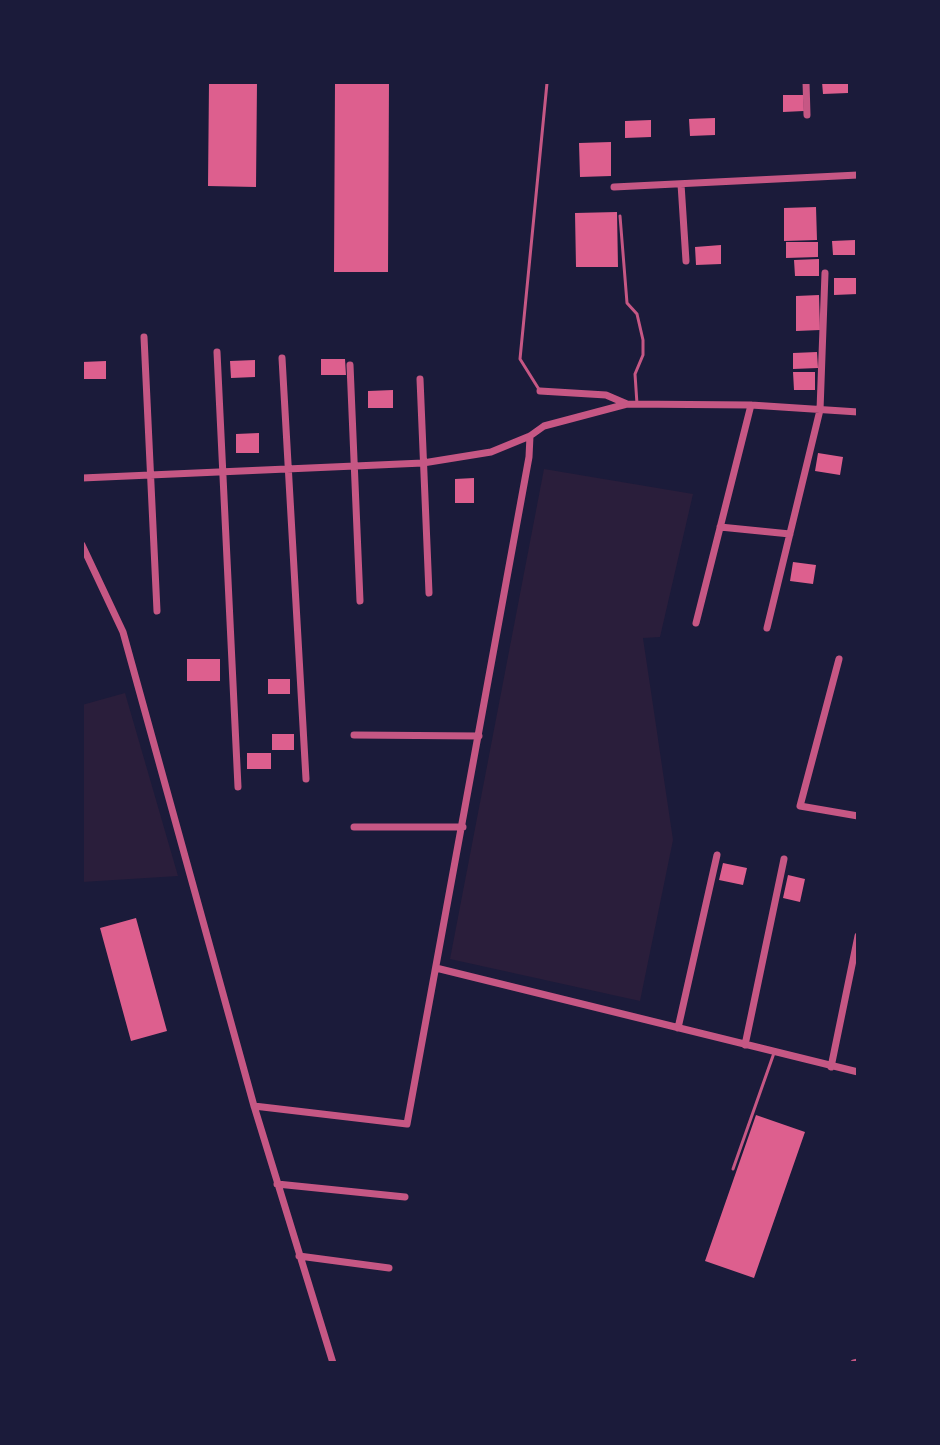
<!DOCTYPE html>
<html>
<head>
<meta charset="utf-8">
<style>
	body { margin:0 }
	#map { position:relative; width:940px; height:1445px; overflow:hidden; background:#1b1b3a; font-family:Spectral,serif }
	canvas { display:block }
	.frame { position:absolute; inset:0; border:84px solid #1b1b3a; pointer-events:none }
</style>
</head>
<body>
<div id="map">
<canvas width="940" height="1445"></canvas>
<div class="frame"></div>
</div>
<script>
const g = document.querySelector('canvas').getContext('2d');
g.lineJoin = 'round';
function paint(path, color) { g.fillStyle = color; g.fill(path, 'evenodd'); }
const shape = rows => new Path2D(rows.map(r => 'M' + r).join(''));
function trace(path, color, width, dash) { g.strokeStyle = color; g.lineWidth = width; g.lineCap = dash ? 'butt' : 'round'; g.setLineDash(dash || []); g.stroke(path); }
const green = shape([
	[544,469,693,494,660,637,643,638,673,840,640,1001,450,959],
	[125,693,178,876,82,882,82,705]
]);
const building = shape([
	[209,82,257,82,256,187,208,186],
	[335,82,389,82,388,272,334,272],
	[822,82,848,82,848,93,823,94],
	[783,95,803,95,804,111,783,112],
	[715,118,715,135,690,136,689,119],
	[651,120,651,137,625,138,625,121],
	[611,142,611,176,580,177,579,143],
	[816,207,817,240,784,241,784,208],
	[617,212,618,267,576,267,575,213],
	[855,240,855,255,833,255,832,241],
	[786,242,818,242,818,257,786,258],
	[721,245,721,264,696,265,695,247],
	[819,259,819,276,795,276,794,260],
	[834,278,858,278,858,294,834,295],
	[819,295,820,330,796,331,796,296],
	[817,352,818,368,793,369,793,353],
	[321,359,345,359,346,375,321,375],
	[255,360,255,377,231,378,230,361],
	[106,361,106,379,82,379,82,362],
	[793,372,815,372,815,390,794,390],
	[393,390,393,408,368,408,368,391],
	[259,433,259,453,236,453,236,434],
	[818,453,843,457,840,475,815,471],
	[474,478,474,503,455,503,455,479],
	[793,562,816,565,813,584,790,581],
	[187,659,220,659,220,681,187,681],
	[268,679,290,679,290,694,268,694],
	[272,734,294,734,294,750,272,750],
	[247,753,271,753,271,769,247,769],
	[723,863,747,868,743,885,719,880],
	[788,875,805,879,800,902,783,898],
	[136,918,167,1031,131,1041,100,928],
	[756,1115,805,1132,754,1278,705,1261]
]);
const service = shape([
	[620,216,627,303,637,314,643,340,643,355,635,374,637,404],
	[540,391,520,359,547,83],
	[733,1169,774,1053]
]);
const minor = shape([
	[806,82,807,115],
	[681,184,686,261],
	[614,187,858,175],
	[144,337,157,611],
	[217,352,238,787],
	[282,358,306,779],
	[350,365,360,601],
	[420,379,429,593],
	[540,391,606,395,627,404],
	[82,478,423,463,491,452,530,436,544,426,627,404,751,405,858,412],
	[720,527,790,534],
	[82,545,123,632,254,1106,333,1363],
	[696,623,751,405],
	[767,628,820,410,825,273],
	[839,659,800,806,858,816],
	[354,735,479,736],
	[354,827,463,827],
	[436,968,858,1072],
	[678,1028,717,855],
	[745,1045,784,859],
	[831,1067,858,936],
	[254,1106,407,1124,529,457,530,436],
	[277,1184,405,1197],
	[299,1256,389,1268],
	[854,1363,858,1362]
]);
paint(green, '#2a1e3b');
paint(building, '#dd5f8e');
trace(service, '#c65784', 3);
trace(minor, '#c65784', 7);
</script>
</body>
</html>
